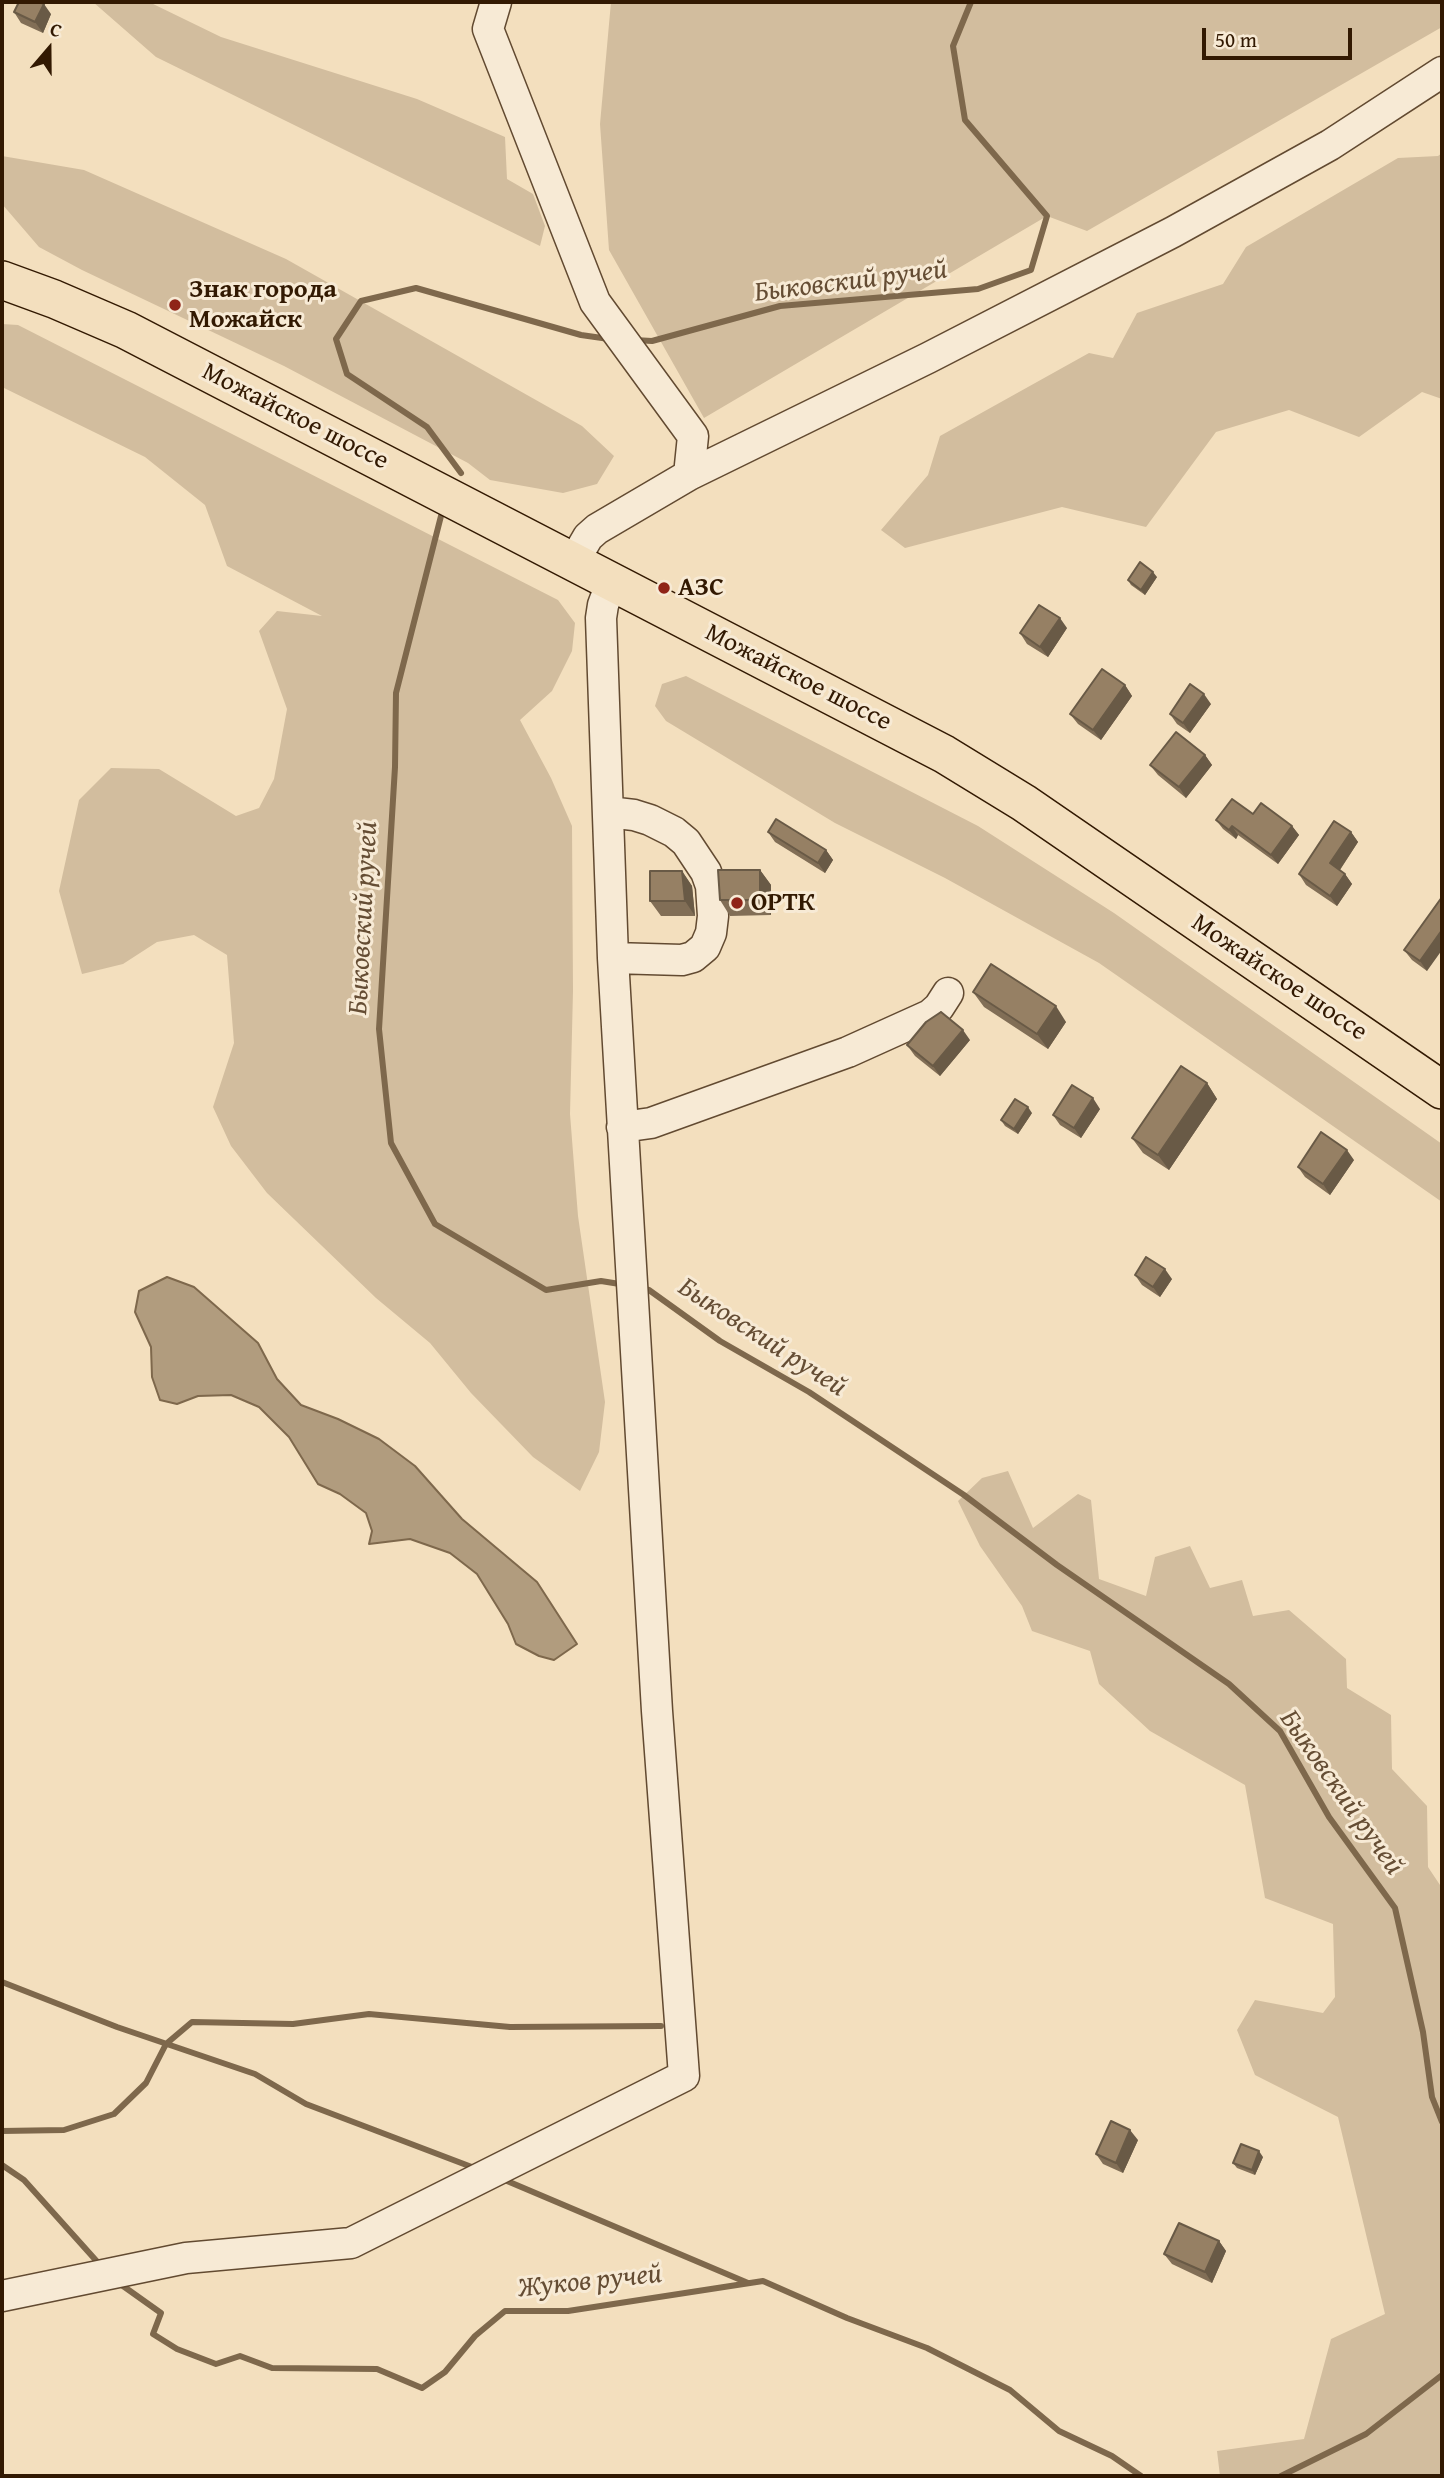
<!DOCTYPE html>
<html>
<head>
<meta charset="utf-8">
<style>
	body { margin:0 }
	#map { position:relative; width:1444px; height:2478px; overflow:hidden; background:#f3dfbe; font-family:"Gentium Book Plus",serif }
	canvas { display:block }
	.frame { position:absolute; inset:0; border:4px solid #321902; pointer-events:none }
	.north { position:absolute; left:14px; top:14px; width:70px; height:70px; -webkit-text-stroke:5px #f7ead5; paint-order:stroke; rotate:20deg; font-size:19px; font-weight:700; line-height:28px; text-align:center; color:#321902 }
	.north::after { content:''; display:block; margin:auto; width:24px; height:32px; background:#321902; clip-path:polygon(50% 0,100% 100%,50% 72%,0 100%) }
	.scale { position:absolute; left:1202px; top:28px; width:150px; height:32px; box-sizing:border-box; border:4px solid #321902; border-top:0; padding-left:9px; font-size:21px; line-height:24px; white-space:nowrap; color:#321902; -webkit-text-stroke:5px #f7ead5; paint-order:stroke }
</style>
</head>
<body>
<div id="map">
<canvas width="1444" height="2478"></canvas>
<div class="frame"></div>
<div class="north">С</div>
<div class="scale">50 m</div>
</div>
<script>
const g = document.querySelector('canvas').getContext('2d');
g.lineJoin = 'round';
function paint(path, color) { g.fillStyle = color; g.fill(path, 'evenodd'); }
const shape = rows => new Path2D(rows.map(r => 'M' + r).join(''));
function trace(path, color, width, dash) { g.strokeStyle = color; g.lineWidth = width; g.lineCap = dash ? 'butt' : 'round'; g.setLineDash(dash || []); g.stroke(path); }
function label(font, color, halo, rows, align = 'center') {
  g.font = font + ' "Gentium Book Plus",serif'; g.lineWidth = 6; g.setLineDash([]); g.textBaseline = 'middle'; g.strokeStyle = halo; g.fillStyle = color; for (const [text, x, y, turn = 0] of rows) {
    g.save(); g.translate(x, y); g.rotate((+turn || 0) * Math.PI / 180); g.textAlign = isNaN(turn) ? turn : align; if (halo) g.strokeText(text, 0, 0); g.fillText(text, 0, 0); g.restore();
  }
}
const green = shape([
	[93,2,149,2,221,37,417,99,505,137,507,179,533,194,545,226,540,246,156,57],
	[611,2,1442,2,1442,27,1087,231,1047,216,704,418,609,250,600,124],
	[1442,153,1442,399,1422,392,1359,437,1289,410,1216,432,1146,527,1062,507,905,548,881,530,928,475,940,436,1089,353,1113,358,1137,313,1223,284,1246,247,1398,158,1438,156],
	[2,156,84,170,286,259,582,426,614,456,597,484,563,493,490,480,468,463,284,366,82,270,39,247,2,204],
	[2,324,18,325,558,600,575,623,572,651,552,691,520,720,551,778,572,826,573,991,570,1114,578,1216,605,1402,599,1452,580,1491,533,1457,471,1393,430,1343,376,1298,267,1193,231,1146,213,1107,234,1043,227,955,194,935,157,942,123,964,82,974,59,891,79,800,111,768,159,769,236,816,259,808,274,779,287,709,259,631,277,611,322,616,227,566,205,505,145,457,2,387],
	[686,676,978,826,1114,913,1442,1144,1442,1202,1099,963,945,878,835,823,666,721,655,706,662,684],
	[1008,1471,1033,1528,1078,1494,1091,1500,1099,1579,1146,1596,1155,1557,1190,1546,1210,1588,1242,1580,1253,1616,1289,1610,1346,1659,1347,1688,1391,1715,1392,1769,1427,1806,1428,1867,1442,1888,1442,2476,1220,2476,1217,2451,1304,2439,1331,2339,1385,2314,1338,2117,1255,2075,1237,2030,1255,2000,1323,2013,1335,1997,1333,1924,1265,1898,1245,1785,1150,1731,1099,1684,1090,1651,1032,1631,1022,1606,980,1546,958,1501,982,1478]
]);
const water = shape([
	[167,1277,194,1287,258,1343,277,1379,301,1405,338,1419,379,1439,415,1466,462,1519,537,1582,577,1644,554,1660,539,1656,516,1644,508,1624,477,1574,450,1553,410,1539,369,1544,372,1531,366,1513,340,1494,318,1484,289,1437,259,1407,231,1395,198,1396,177,1404,160,1400,152,1377,151,1347,135,1312,139,1291,167,1277]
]);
const stream = shape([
	[634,340,652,341,780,306,978,289,1031,270,1047,216,965,120,953,46,971,2],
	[461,473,427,427,347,374,336,339,361,301,416,288,581,335,609,339],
	[441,516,396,693,395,767,379,1029,391,1143,435,1224,546,1290,601,1281,626,1285],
	[640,1288,649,1290,720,1341,809,1392,964,1495,1057,1565,1229,1684,1280,1731,1329,1817,1395,1908,1423,2032,1432,2097,1442,2122],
	[2,1982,117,2027,255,2074,306,2104,477,2169],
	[2,2131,64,2130,114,2114,146,2083,166,2044,192,2022,293,2024,369,2014,510,2027,661,2026],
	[2,2165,24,2180,101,2266],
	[500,2178,748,2283],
	[116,2281,161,2313,153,2334,177,2349,216,2364,240,2356,272,2368,377,2369,422,2388,445,2372,475,2336,505,2311,568,2311,763,2281,847,2318,927,2348,1010,2390,1059,2431,1112,2456,1141,2476],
	[1281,2476,1366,2434,1442,2375]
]);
const minor = shape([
	[496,2,488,29,595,302,693,436,689,475],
	[574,561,588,537,597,529,689,475,928,358,1173,232,1330,145,1442,72],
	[608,812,634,815,650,820,674,832,686,842,706,872,711,886,713,916,711,933,705,947,693,957,682,960,613,958],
	[622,1127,651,1123,848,1052,930,1015,939,1007,948,993],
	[2,2296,186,2258,351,2243,684,2076,657,1711,613,958,601,618,603,605,612,581]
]);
const major = shape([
	[2,280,54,299,126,330,944,754,1024,803,1442,1090]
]);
const wall = shape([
	[14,12,51,14,43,33,21,23],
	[1157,577,1145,595,1131,585,1128,580],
	[1067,628,1048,657,1027,644,1020,633],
	[1125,685,1132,696,1101,740,1078,724,1070,714],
	[1211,704,1190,733,1177,724,1170,714],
	[1205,755,1212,765,1186,798,1158,775,1150,765],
	[1253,814,1292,826,1299,835,1278,864,1238,835,1236,839,1223,829,1216,820],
	[768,832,826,850,833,860,825,873,775,842],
	[1351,832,1358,842,1340,870,1345,874,1352,884,1337,906,1306,885,1299,874],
	[760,870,771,885,771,915,730,916,720,900],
	[682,871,692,886,695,916,661,916,650,901],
	[1442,897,1427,971,1412,960,1404,950],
	[973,992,1066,1022,1048,1049,984,1007],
	[970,1040,940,1076,915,1056,907,1045],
	[1207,1083,1217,1099,1169,1170,1143,1153,1132,1138],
	[1100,1109,1081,1138,1060,1125,1053,1115],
	[1032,1113,1018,1134,1005,1126,1001,1120],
	[1354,1160,1330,1195,1305,1177,1298,1167],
	[1135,1275,1172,1279,1160,1297,1142,1285],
	[1138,2140,1123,2173,1103,2164,1096,2154],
	[1263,2157,1255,2175,1237,2168,1233,2163],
	[1219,2241,1226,2251,1212,2283,1172,2264,1164,2254]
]);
const shadedWall = shape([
	[44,4,51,14,43,33,35,22],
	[1153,572,1157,577,1145,595,1141,590],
	[1060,618,1067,628,1048,657,1040,647],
	[1125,685,1132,696,1101,740,1093,730],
	[1204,694,1211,704,1190,733,1183,723],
	[1205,755,1212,765,1186,798,1179,787],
	[1232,826,1238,835,1236,839,1229,830],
	[1292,826,1299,835,1278,864,1271,855],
	[1351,832,1358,842,1337,874,1330,863],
	[826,850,833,860,825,873,818,863],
	[760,870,771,885,771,915,760,900],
	[682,871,692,886,695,916,685,901],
	[1345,874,1352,884,1337,906,1330,896],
	[1442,930,1442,950,1427,971,1420,961],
	[1056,1006,1066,1022,1048,1049,1037,1034],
	[963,1030,970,1040,940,1076,933,1066],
	[1207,1083,1217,1099,1169,1170,1158,1155],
	[1093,1098,1100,1109,1081,1138,1074,1128],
	[1028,1107,1032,1113,1018,1134,1014,1129],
	[1347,1150,1354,1160,1330,1195,1323,1184],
	[1165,1269,1172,1279,1160,1297,1153,1287],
	[1130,2130,1138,2140,1123,2173,1116,2163],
	[1259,2151,1263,2157,1255,2175,1252,2170],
	[1219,2241,1226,2251,1212,2283,1205,2272]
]);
const building = shape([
	[19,2,39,2,44,4,35,22,14,12,19,2],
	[1140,562,1153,572,1141,590,1128,580,1140,562],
	[1039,605,1060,618,1040,647,1020,633,1039,605],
	[1102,669,1125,685,1093,730,1070,714,1102,669],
	[1190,684,1204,694,1183,723,1170,714,1190,684],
	[1176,732,1205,755,1179,787,1150,765,1176,732],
	[1232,799,1253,814,1261,803,1292,826,1271,855,1232,826,1229,830,1216,820,1232,799],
	[776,819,826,850,818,863,768,832,776,819],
	[1334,821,1351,832,1330,863,1345,874,1330,896,1299,874,1334,821],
	[718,870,760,870,760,900,720,900,718,870],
	[650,871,682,871,685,901,650,901,650,871],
	[1442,897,1442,930,1420,961,1404,950,1442,897],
	[991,964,1056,1006,1037,1034,973,992,991,964],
	[941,1012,963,1030,933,1066,907,1045,926,1022,941,1012],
	[1181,1066,1207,1083,1158,1155,1132,1138,1181,1066],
	[1072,1085,1093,1098,1074,1128,1053,1115,1072,1085],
	[1015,1099,1028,1107,1014,1129,1001,1120,1015,1099],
	[1321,1132,1347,1150,1323,1184,1298,1167,1321,1132],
	[1146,1257,1165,1269,1153,1287,1135,1275,1146,1257],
	[1111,2121,1130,2130,1116,2163,1096,2154,1111,2121],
	[1241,2144,1259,2151,1252,2170,1233,2163,1241,2144],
	[1179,2223,1219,2241,1205,2272,1164,2254,1179,2223]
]);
const markers = [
	[175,305,7,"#8f2418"],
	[664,588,7,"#8f2418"],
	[737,903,7,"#8f2418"]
];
const poiNames = [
	["Знак города",189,290],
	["Можайск",189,320],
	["АЗС",678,588],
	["ОРТК",751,903]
];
const streetNames = [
	["Можайское шоссе",295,417,27],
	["Можайское шоссе",798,678,27],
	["Можайское шоссе",1279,978,34]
];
const waterNames = [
	["Быковский ручей",851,282,-7],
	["Быковский ручей",364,918,-87],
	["Быковский ручей",762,1338,33],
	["Быковский ручей",1341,1793,55],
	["Жуков ручей",590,2282,-6]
];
paint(green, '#d2bd9e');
paint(water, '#b19c7e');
trace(water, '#7e684c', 2);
trace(stream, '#7e684c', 6);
trace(minor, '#624a31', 33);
trace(major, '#321902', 40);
trace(minor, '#f7ead5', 30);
trace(major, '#f3dfbe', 37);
paint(wall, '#816e56');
paint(shadedWall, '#695a46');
paint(building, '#968064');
trace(building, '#695a46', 2);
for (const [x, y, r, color] of markers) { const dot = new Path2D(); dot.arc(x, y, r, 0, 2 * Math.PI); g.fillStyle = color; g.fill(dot); trace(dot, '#f7ead5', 2.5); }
label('bold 26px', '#321902', '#f7ead5', poiNames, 'left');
label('26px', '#321902', '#f7ead5', streetNames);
label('italic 28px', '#654d34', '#f7ead5', waterNames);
</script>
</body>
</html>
